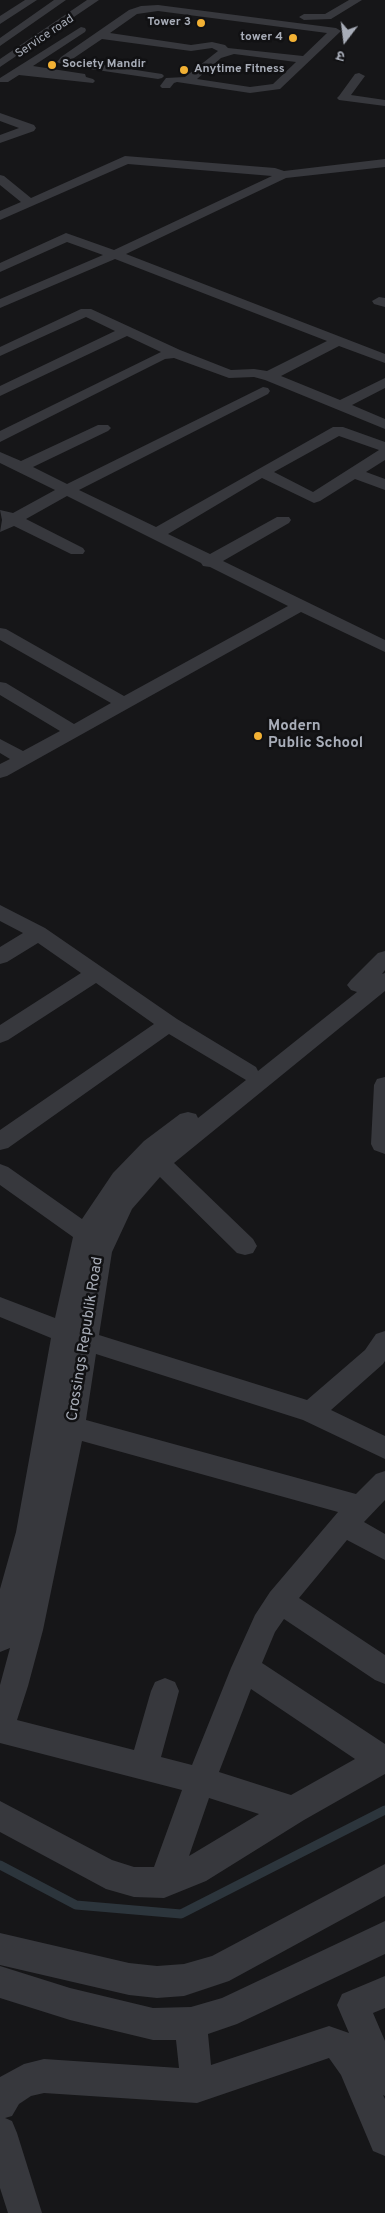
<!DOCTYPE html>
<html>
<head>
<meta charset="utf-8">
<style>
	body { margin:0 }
	#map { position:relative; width:385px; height:2213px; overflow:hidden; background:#161618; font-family:Overpass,"Noto Sans Devanagari",sans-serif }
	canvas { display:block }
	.north { position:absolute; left:320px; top:15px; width:50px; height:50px; -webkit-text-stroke:4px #111113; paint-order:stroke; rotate:195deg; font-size:14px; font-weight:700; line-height:20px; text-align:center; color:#a8adb8 }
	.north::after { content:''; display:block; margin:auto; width:18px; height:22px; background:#a8adb8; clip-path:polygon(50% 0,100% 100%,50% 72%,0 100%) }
</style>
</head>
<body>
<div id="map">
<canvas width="385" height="2213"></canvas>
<div class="north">उ</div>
</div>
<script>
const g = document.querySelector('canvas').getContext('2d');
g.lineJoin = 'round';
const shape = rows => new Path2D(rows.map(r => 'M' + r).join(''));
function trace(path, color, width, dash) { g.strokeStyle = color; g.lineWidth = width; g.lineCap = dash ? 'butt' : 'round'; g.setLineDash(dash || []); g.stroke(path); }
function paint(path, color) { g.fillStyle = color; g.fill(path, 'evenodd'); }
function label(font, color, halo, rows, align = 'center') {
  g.font = font + ' Overpass,sans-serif'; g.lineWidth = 5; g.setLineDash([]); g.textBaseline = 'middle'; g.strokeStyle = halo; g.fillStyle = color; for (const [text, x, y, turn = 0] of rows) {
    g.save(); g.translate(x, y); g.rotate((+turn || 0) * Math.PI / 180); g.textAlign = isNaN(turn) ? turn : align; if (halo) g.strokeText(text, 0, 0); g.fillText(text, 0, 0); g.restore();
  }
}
const stream = shape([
	[0,1865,76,1905,181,1914,385,1810]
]);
const minor = shape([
	[25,0,37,0,0,24,0,16,25,0],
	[54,0,66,0,0,46,0,38,54,0],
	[87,0,99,0,0,67,0,59,87,0],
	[349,0,362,0,331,19,304,20,299,17,304,14,325,14,349,0],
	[158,5,336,28,341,31,280,89,250,93,177,82,174,83,170,88,162,88,160,86,166,78,185,77,218,51,212,48,191,51,102,39,71,60,162,74,164,76,162,78,158,79,63,65,57,62,61,57,129,10,141,6,158,5],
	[158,11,327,33,303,56,228,48,225,45,212,42,191,45,110,33,137,14,158,11],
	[234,54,296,62,273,84,250,87,197,79,221,58,234,54],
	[81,27,85,28,86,30,85,32,33,66,85,74,86,77,93,79,95,81,93,83,19,75,8,82,0,82,0,78,81,27],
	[359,73,365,76,351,95,385,100,385,106,339,100,337,98,339,96,355,74,359,73],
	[0,113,34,125,36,128,34,131,0,143,0,135,19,128,0,121,0,113],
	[125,156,275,168,284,171,385,159,385,167,286,178,126,254,385,354,385,363,339,346,281,376,340,400,385,378,385,388,352,405,385,419,385,429,265,380,254,377,229,378,174,358,165,359,0,442,0,431,161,352,127,336,0,396,0,386,115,331,86,317,0,356,0,347,81,309,91,309,180,350,231,370,254,369,267,371,327,341,115,259,0,308,0,299,103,255,67,242,0,272,0,263,66,233,114,250,272,176,128,164,0,220,0,211,21,202,0,185,0,175,4,176,31,198,125,156],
	[379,297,385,298,385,307,374,304,372,301,379,297],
	[263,387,268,388,270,391,268,394,79,490,156,527,333,427,343,427,385,442,385,460,366,472,385,479,385,490,355,479,320,501,314,503,262,478,168,534,210,554,277,517,289,517,291,520,289,523,223,561,385,640,385,652,301,612,7,776,0,778,0,764,10,759,0,753,0,739,23,751,60,731,0,695,0,682,6,683,74,724,111,703,0,640,0,628,6,629,124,696,288,606,210,567,203,566,201,563,67,496,26,519,83,548,85,551,83,554,71,554,14,526,0,532,2,520,0,510,13,513,55,490,0,463,0,452,21,461,98,425,108,425,111,428,108,431,33,467,67,484,263,387],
	[339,436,379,450,313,492,274,472,339,436],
	[0,905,45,928,177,1019,256,1067,258,1071,357,992,351,990,347,985,351,980,378,953,385,951,385,970,382,974,385,973,385,991,174,1163,253,1239,257,1246,253,1253,245,1255,237,1253,160,1177,132,1209,112,1252,99,1335,307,1400,365,1350,376,1334,385,1331,385,1361,383,1364,331,1410,385,1436,385,1459,303,1420,96,1354,86,1420,356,1494,376,1474,385,1471,385,1500,364,1522,385,1534,385,1560,347,1540,299,1598,385,1655,385,1684,375,1680,284,1619,275,1632,262,1663,385,1744,385,1774,304,1820,206,1881,164,1898,134,1897,106,1889,0,1832,0,1801,112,1860,134,1867,154,1867,182,1790,0,1743,0,1685,10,1648,0,1652,0,1589,16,1532,51,1338,0,1317,0,1297,55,1318,73,1237,0,1185,0,1164,8,1167,82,1219,113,1173,144,1141,180,1114,188,1112,196,1114,198,1118,246,1080,169,1034,8,1148,0,1150,0,1130,154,1024,96,983,8,1040,0,1043,0,1025,81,973,38,943,7,962,0,964,0,947,23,933,0,921,0,905],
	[82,1441,338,1512,270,1592,255,1615,231,1668,192,1765,161,1757,179,1691,175,1682,165,1678,155,1682,151,1691,134,1750,17,1720,28,1686,43,1630,82,1441],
	[251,1689,355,1759,291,1795,219,1772,251,1689],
	[209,1798,259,1814,189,1856,208,1801,209,1798],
	[385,1077,385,1154,374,1150,371,1144,374,1085,377,1079,385,1077],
	[385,1864,385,1896,229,1981,184,1996,157,1998,129,1995,0,1965,0,1933,129,1963,157,1966,184,1964,212,1956,385,1864],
	[385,1921,385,1954,237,2024,208,2034,211,2065,329,2026,349,2033,337,2005,342,1994,385,1976,385,2008,373,2013,385,2041,385,2096,383,2095,385,2099,385,2156,373,2151,341,2075,329,2058,197,2103,44,2093,31,2096,19,2104,12,2116,5,2118,12,2121,17,2133,42,2213,8,2213,0,2188,0,2077,24,2064,44,2059,179,2068,176,2040,153,2040,70,2020,0,1998,0,1966,70,1988,153,2008,191,2007,222,1998,385,1921]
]);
const markers = [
	[201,23,5,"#f2b134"],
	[293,38,5,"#f2b134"],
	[52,65,5,"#f2b134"],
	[184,70,5,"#f2b134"],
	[258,736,5,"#f2b134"]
];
const farPoinames = [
	["Tower 3",191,23],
	["tower 4",283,38],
	["Society Mandir",62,65,"left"],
	["Anytime Fitness",194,70,"left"]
];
const farStreetnames = [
	["Service road",45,37,-34]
];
const poiNames = [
	["Modern",268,727],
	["Public School",268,744]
];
const streetNames = [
	["Crossings Republik Road",86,1339,-81]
];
trace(stream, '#2c353c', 9);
paint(minor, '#37383d');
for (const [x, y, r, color] of markers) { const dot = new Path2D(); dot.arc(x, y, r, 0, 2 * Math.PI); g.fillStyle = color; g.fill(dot); trace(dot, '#111113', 2); }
label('bold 12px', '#a8adb8', '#111113', farPoinames, 'right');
label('12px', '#a8adb8', '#111113', farStreetnames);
label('bold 15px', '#a8adb8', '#111113', poiNames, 'left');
label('15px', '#a8adb8', '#111113', streetNames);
</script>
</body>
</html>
